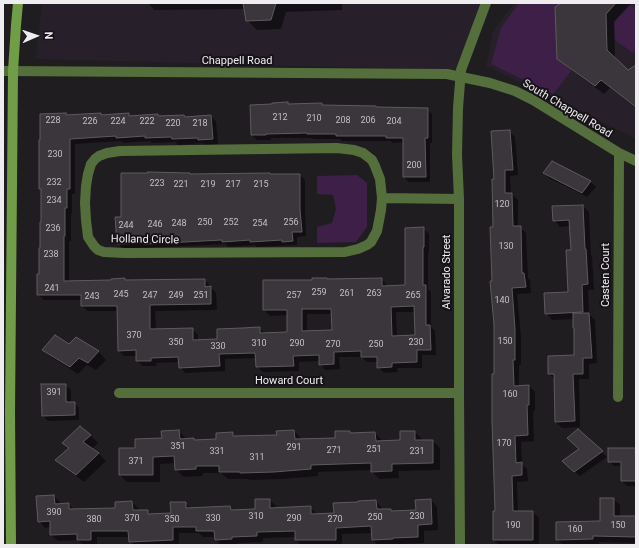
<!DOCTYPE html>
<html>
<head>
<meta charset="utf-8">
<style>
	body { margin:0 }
	#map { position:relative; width:639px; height:548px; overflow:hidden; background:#201d21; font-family:Roboto,sans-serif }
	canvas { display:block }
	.frame { position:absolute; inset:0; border:4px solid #efedf0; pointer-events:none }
	.north { position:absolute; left:16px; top:16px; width:40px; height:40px; -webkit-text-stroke:3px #171318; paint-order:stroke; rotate:88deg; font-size:11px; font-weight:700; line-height:16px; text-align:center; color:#efedf0 }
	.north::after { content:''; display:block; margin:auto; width:14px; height:18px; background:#efedf0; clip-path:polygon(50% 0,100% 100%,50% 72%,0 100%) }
</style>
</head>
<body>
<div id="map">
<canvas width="639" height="548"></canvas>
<div class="frame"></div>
<div class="north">N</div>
</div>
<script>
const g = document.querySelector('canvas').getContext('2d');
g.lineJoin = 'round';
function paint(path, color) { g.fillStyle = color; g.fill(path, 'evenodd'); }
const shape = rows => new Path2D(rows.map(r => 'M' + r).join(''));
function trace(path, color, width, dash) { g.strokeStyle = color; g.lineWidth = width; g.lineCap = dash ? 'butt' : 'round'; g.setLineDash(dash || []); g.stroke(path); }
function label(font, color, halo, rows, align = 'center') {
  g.font = font + ' Roboto,sans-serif'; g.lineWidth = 4; g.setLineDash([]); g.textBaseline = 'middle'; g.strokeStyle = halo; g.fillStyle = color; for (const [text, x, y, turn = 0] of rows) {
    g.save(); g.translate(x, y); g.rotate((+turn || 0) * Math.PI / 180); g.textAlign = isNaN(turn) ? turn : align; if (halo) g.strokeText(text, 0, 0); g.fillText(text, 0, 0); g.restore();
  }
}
const built = shape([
	[42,3,488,3,461,70,36,59],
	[514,3,636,3,636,139,571,106,486,66,493,32]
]);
const green = shape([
	[519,3,561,3,572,70,553,94,491,64,501,28],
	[628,4,636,8,636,47,633,53,615,40,614,22],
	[357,175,367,183,367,227,356,242,317,243,317,227,332,223,336,209,333,195,317,194,317,176]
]);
const shadow = shape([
	[148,3,342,3,342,10,286,12,281,29,257,30,247,20,245,9,154,10],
	[563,3,632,3,614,22,615,59,628,72,636,66,636,108,610,88,604,94,567,67,558,59],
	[288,105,377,108,427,109,432,114,432,143,430,143,430,182,409,182,404,177,404,142,392,143,391,141,342,141,340,139,313,139,312,138,271,138,271,140,257,140,252,135],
	[66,114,67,116,101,114,102,116,129,114,131,116,158,115,160,117,184,116,186,118,211,116,216,122,218,144,205,145,203,143,178,145,176,142,152,143,150,141,123,143,121,141,75,144,75,194,72,194,72,214,71,214,71,241,69,241,69,282,112,281,112,280,125,280,127,281,205,280,216,293,217,310,155,311,156,330,192,329,198,335,198,341,218,340,259,328,265,333,288,333,288,315,270,316,264,310,328,280,382,279,387,285,387,287,406,286,423,228,429,234,429,253,428,253,428,289,431,292,431,327,435,331,436,355,422,355,422,368,397,368,398,372,384,373,378,367,378,362,367,362,362,357,339,357,340,369,325,370,320,364,320,361,299,362,299,371,263,372,257,366,257,358,225,359,225,371,185,373,180,367,179,362,156,363,157,366,143,366,137,361,137,356,124,356,119,351,118,311,88,311,82,306,82,300,44,300,38,295,41,249,42,191,40,189],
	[396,312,416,312,416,336,397,337],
	[307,314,332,314,333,331,307,332],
	[509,131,515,137,518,175,510,176,511,194,512,194,518,200,518,227,520,227,526,233,528,278,530,280,531,293,517,294,521,336,521,365,519,365,519,386,529,386,535,392,535,411,533,411,534,441,521,442,522,464,527,469,528,481,517,482,518,512,533,512,539,518,539,545,499,545,494,540,496,512,494,375,495,324,493,282,495,180],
	[552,162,591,182,596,187,587,197,549,178,544,173],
	[190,175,300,175,305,180,305,214,306,236,297,237,297,245,256,247,255,245,228,247,226,244,123,249,118,244,116,218,122,218],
	[583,206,589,212,591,255,592,256,594,290,588,290,589,314,595,320,597,363,589,364,589,379,579,379,580,427,562,428,556,422,555,380,549,374,576,356,574,319,552,320,546,313,569,293,572,251,571,226,560,227,554,220],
	[76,338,99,352,106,360,96,370,87,365,78,374,51,357,43,350,69,345],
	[65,385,71,390,71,403,74,403,79,408,79,420,48,421,43,416],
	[80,428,91,436,98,443,92,449,99,454,106,461,84,482,64,467,57,460,69,449,63,443],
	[578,430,607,457,580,476,568,466,580,449],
	[178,431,186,438,186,440,194,439,195,441,217,440,233,433,236,437,278,436,294,431,301,438,301,440,336,439,350,432,352,434,375,433,382,440,382,442,401,441,415,432,422,439,422,441,433,441,440,448,440,470,398,471,399,478,380,479,372,472,372,470,318,472,318,476,282,479,249,480,248,479,228,479,221,473,203,473,203,476,184,477,176,470,176,463,160,464,160,482,127,482,120,475,120,449,136,449,163,439],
	[636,449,636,486,627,486,622,481,622,466,614,466,609,461],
	[54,496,60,502,60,505,69,504,74,510,116,509,132,502,139,509,139,511,147,511,151,514,172,514,185,503,191,508,230,507,234,511,256,510,270,500,276,506,276,508,310,507,317,514,335,514,376,501,382,508,382,510,391,510,393,512,417,511,431,500,437,507,438,530,424,531,424,543,399,544,399,545,378,545,373,540,373,533,342,534,342,545,301,545,296,540,296,537,263,538,263,542,238,543,238,545,221,545,216,540,215,537,203,537,199,533,179,533,179,545,134,545,130,541,129,537,97,537,97,545,83,545,78,540,58,541,51,535,51,527,45,528,39,521],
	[614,499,620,505,620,517,636,517,636,543,599,542,599,545,563,545,557,539,601,522]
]);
const building = shape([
	[243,3,276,3,271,20,246,21,243,3],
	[561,3,616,3,606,14,607,50,628,70,636,65,636,107,601,80,595,86,557,59,555,7,561,3],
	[288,102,288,104,322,103,322,105,376,106,376,107,428,108,428,138,425,138,426,177,403,177,403,138,386,138,386,136,336,136,336,134,307,134,307,133,266,134,266,135,251,135,250,105,272,104,272,103,288,102],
	[66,113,66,115,101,113,101,115,129,113,129,116,158,114,158,116,184,115,185,117,211,115,213,139,198,140,198,138,172,139,171,137,145,138,145,136,116,138,116,136,70,139,70,189,67,189,67,208,65,208,65,236,64,236,64,281,111,280,111,279,125,278,125,280,205,279,205,287,211,286,211,304,150,305,150,329,193,328,193,340,217,339,217,329,242,328,260,327,260,333,287,332,287,310,263,310,263,280,312,280,312,278,327,278,327,279,382,278,382,286,405,285,405,228,424,227,424,247,423,247,423,285,426,285,426,325,430,325,431,350,417,350,417,362,392,363,392,367,377,368,377,357,361,357,361,351,334,352,334,364,319,365,319,355,293,356,294,366,256,367,255,353,219,354,220,366,179,368,178,357,151,358,151,361,136,361,136,350,118,351,117,306,81,306,81,295,37,295,37,274,39,274,39,248,40,248,40,222,41,222,41,189,39,189,39,140,40,140,40,114,66,113],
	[414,306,415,335,392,336,391,307,414,306],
	[302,309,331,309,332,330,302,331,302,309],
	[510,130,513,170,505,170,505,193,512,193,513,226,521,226,522,273,524,273,526,287,512,288,515,329,515,360,513,360,514,386,529,385,529,405,527,405,528,435,515,436,516,463,522,462,522,475,512,476,513,511,533,511,533,540,493,540,493,511,495,511,492,421,492,374,494,374,494,324,490,281,492,281,490,227,493,227,492,179,494,179,491,131,510,130],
	[552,161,591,181,582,193,543,173,552,161],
	[148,172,190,173,190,174,270,173,270,174,300,174,300,209,302,232,292,232,293,241,282,242,282,240,250,242,250,240,222,242,222,240,146,244,146,243,117,244,115,217,121,217,121,173,148,173,148,172],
	[583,205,585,249,586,249,588,284,582,285,583,312,545,314,544,293,568,292,566,250,571,250,569,220,553,221,552,206,583,205],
	[573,313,589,313,592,358,583,358,583,374,573,374,575,421,555,422,554,374,548,374,548,356,574,355,574,328,573,328,573,313],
	[55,335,69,344,76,337,99,351,88,363,79,358,70,367,42,350,55,335],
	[41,384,66,384,66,402,75,402,75,415,42,416,41,384],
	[80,426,91,435,83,442,99,453,76,475,55,460,69,448,62,443,80,426],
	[578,429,603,451,574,472,562,461,579,449,567,438,578,429],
	[179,430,180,439,194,438,194,440,216,439,216,433,233,432,233,436,277,435,276,431,294,430,295,439,335,438,335,431,350,431,350,433,375,432,376,441,400,440,400,431,415,431,415,440,433,440,433,463,392,464,392,471,371,472,371,463,311,465,311,469,274,472,240,473,240,472,219,472,219,466,196,466,196,469,175,470,174,456,153,457,153,475,119,475,119,448,135,448,135,439,162,438,161,431,179,430],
	[608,448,636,448,636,481,621,481,621,462,608,462,608,448],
	[54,495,55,504,69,503,69,509,115,508,115,502,132,501,133,510,148,510,148,514,171,513,170,502,186,502,186,508,230,506,231,510,255,509,255,499,270,499,270,508,311,506,311,514,334,513,333,503,358,502,358,501,376,500,377,509,391,509,391,511,416,510,415,500,431,499,432,524,418,525,418,537,393,538,393,539,372,540,371,526,336,528,336,540,295,540,295,531,257,532,257,536,232,537,232,539,215,540,214,531,196,531,196,527,173,527,173,540,129,542,128,531,91,531,91,540,77,540,77,534,50,535,50,521,38,522,36,496,54,495],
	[600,498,614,498,614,516,636,516,636,537,593,536,593,539,556,540,556,522,600,521,600,498]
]);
const street = shape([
	[3,71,447,74,490,83,515,91,533,100,619,153,636,161],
	[337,148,354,150,363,153,372,160,375,166,380,179,382,198,381,210,377,231,371,242,367,245,358,249,345,252,125,253,104,252,98,250,94,246,88,237,86,220,85,203,86,186,88,174,91,164,95,159,99,156,107,153,120,151,337,148],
	[382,198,459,199],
	[119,393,459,393],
	[618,397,619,153],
	[460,545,459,393,459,199,457,155,458,108,461,70,486,3]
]);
const secondary = shape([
	[11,545,10,412,13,71,16,25,18,3]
]);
const numberNames = [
	["212",280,118],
	["210",314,119],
	["228",53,121],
	["208",343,121],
	["206",368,121],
	["226",90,122],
	["224",118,122],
	["222",147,122],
	["204",394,122],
	["220",173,124],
	["218",200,124],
	["230",55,155],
	["200",414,166],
	["232",54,183],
	["223",157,184],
	["221",181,185],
	["219",208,185],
	["217",233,185],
	["215",261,185],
	["234",54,201],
	["120",502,205],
	["250",205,223],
	["252",231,223],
	["256",291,223],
	["248",179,224],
	["254",260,224],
	["246",155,225],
	["244",126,226],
	["236",53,229],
	["130",506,247],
	["238",51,255],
	["241",52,289],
	["259",319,293],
	["261",347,294],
	["263",374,294],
	["245",121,295],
	["247",150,296],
	["249",176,296],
	["251",201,296],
	["257",294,296],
	["265",413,296],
	["243",92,297],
	["140",502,301],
	["370",134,336],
	["150",505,342],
	["350",176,343],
	["230",416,343],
	["310",259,344],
	["290",297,344],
	["270",333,345],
	["250",376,345],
	["330",218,347],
	["391",54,393],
	["160",510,395],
	["170",504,444],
	["351",178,447],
	["291",294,448],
	["251",374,450],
	["271",334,451],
	["331",217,452],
	["231",417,452],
	["311",257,458],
	["371",136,462],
	["390",54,513],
	["310",256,517],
	["230",417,517],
	["250",375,518],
	["370",132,519],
	["330",213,519],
	["290",294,519],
	["380",94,520],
	["350",172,520],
	["270",335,520],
	["190",513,526],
	["150",618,526],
	["160",575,530]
];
const streetNames = [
	["Chappell Road",237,61],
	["South Chappell Road",567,109,31],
	["Holland Circle",145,240,1],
	["Alvarado Street",447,272,-90],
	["Casten Court",606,275,-90],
	["Howard Court",289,381]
];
paint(built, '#27202a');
paint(green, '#3e1f47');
paint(shadow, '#0007');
paint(building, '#3a363b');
trace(building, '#5e5a5f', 1);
trace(street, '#546f3c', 10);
trace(secondary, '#719d48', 10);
label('9px', '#c2bfc3', null, numberNames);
label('11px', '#efedf0', '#171318', streetNames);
</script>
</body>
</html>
